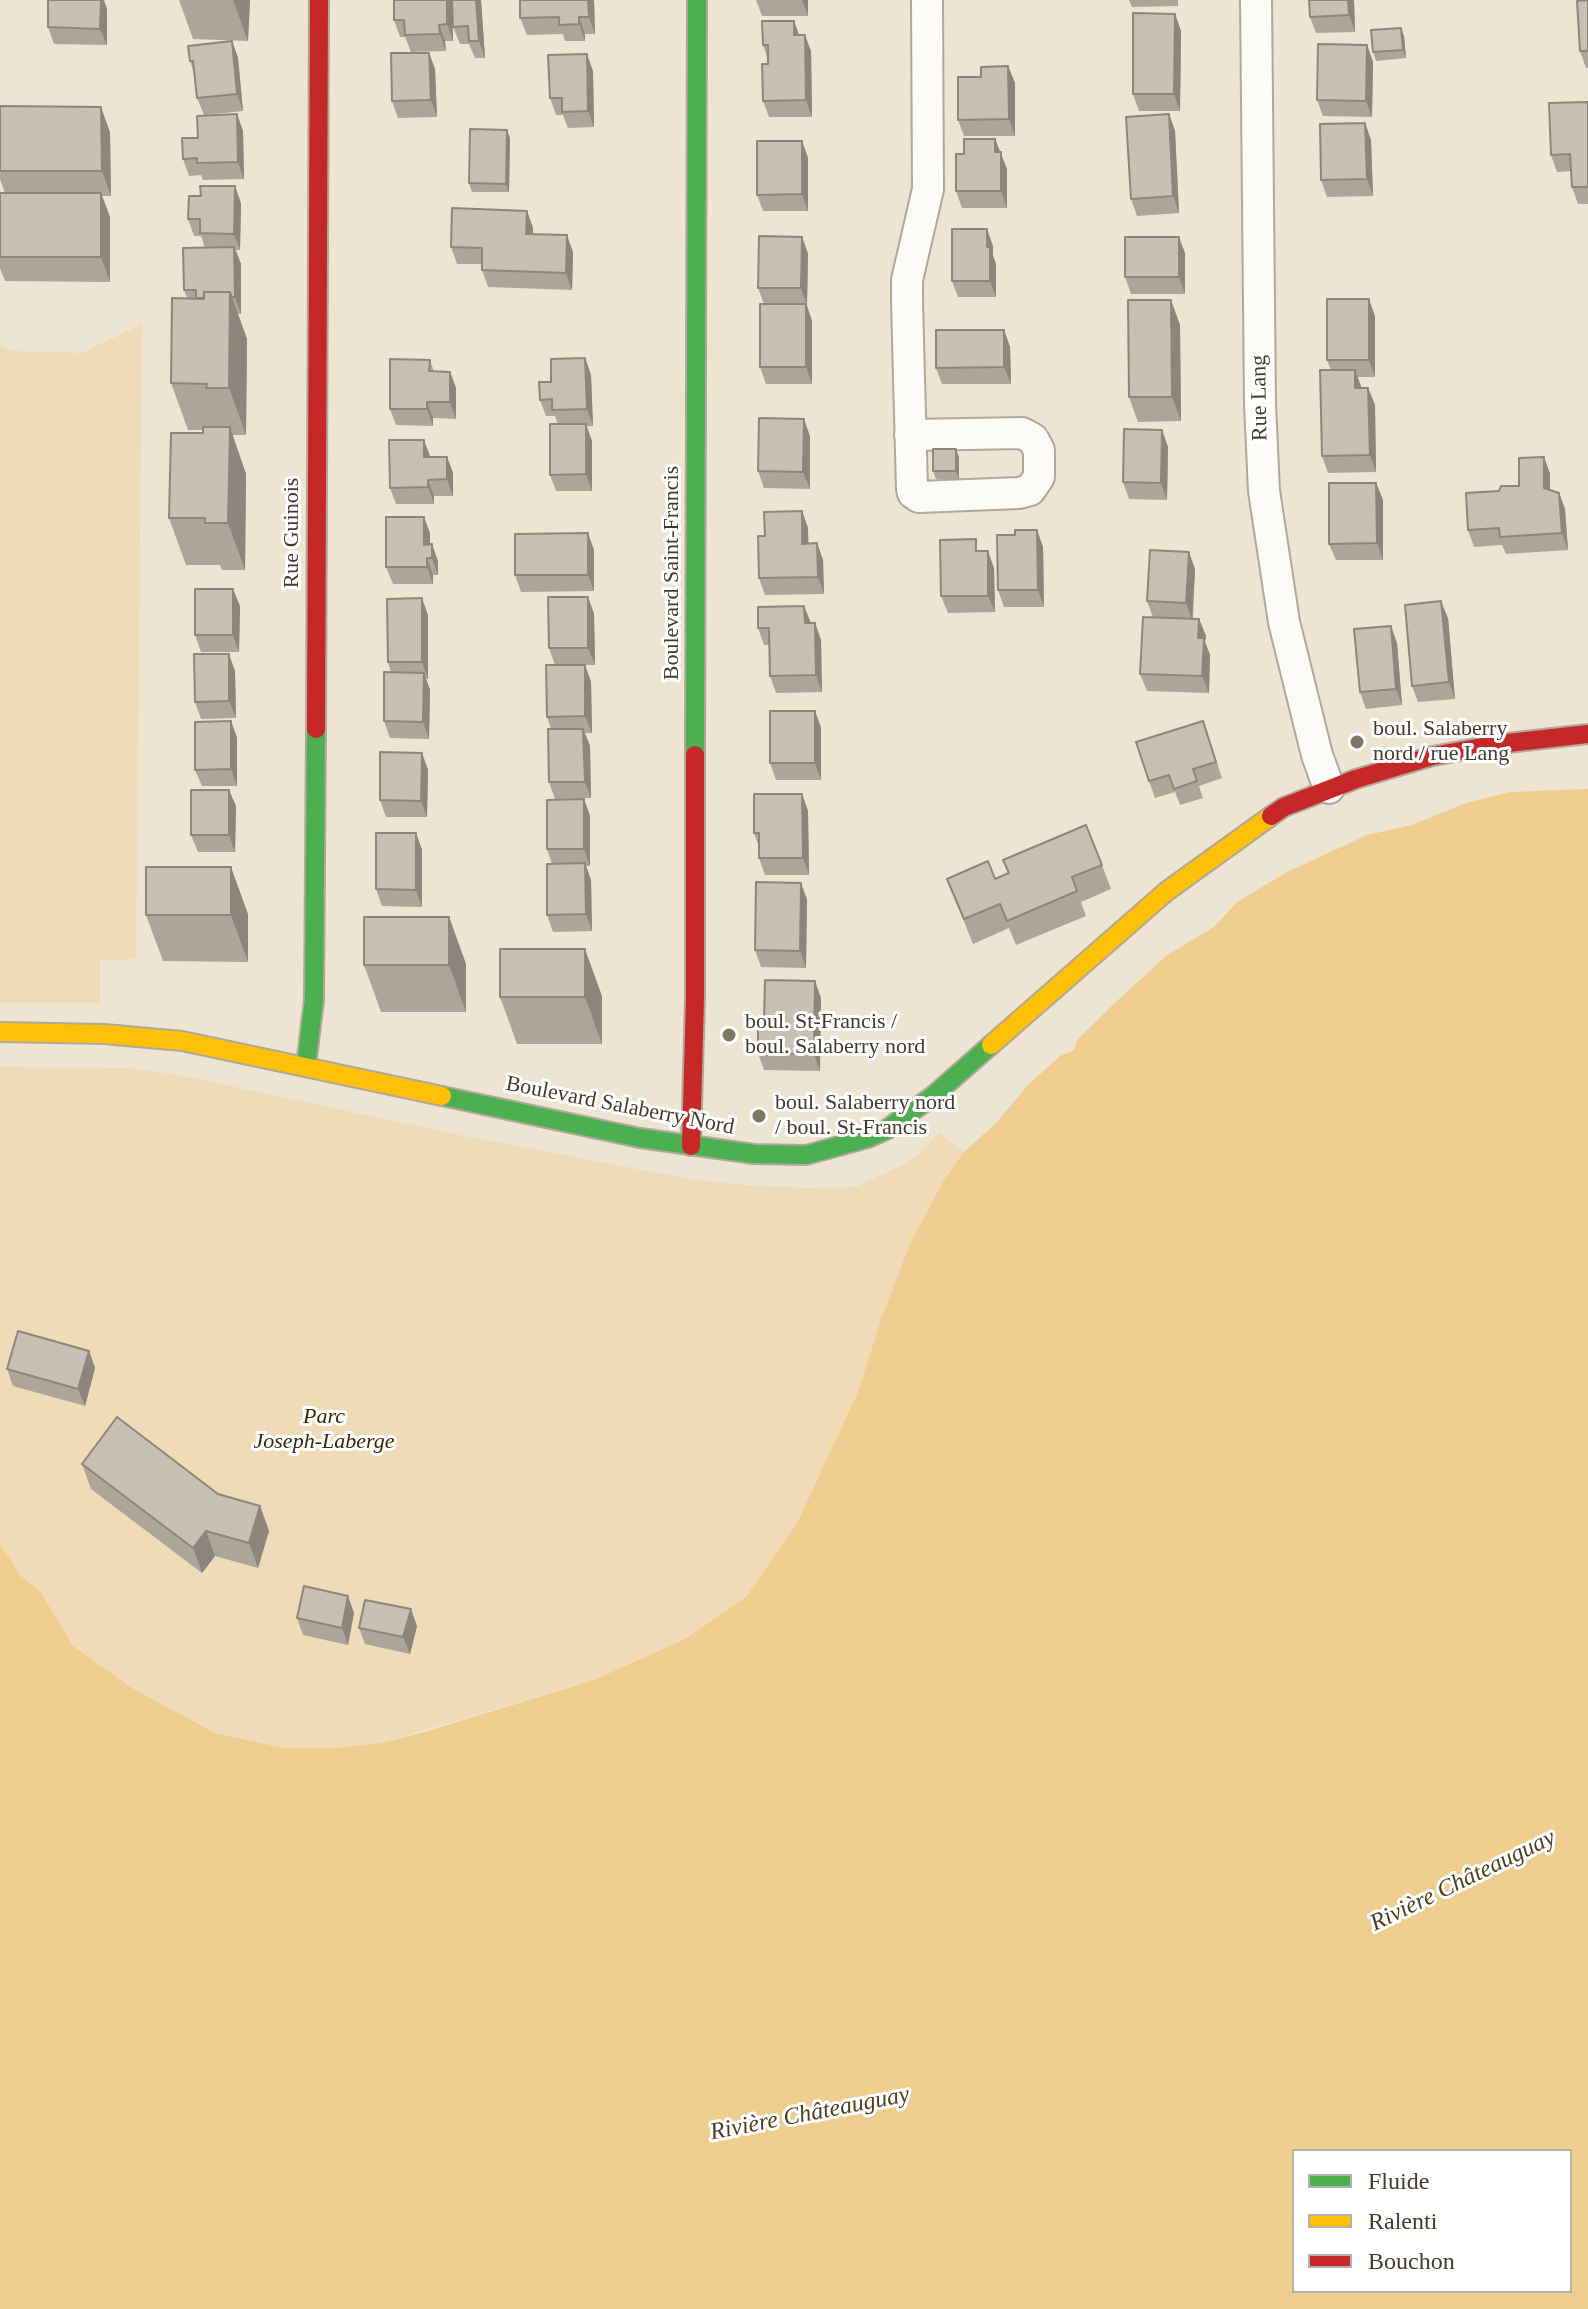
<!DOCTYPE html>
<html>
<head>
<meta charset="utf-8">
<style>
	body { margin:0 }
	#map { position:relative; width:1588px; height:2309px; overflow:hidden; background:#eee4d2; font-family:Georgia,serif }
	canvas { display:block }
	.legend { position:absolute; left:1292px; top:2149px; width:280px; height:144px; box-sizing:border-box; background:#fff; border:2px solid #b4b1ab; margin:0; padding:10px 14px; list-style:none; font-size:24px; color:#433b2d }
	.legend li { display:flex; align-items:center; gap:16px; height:40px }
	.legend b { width:40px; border:2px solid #b4b1ab }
</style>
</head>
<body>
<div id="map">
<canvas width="1588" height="2309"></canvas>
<ul class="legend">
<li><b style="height:10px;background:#4caf50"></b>Fluide</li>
<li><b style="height:10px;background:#ffc107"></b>Ralenti</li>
<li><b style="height:10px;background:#c62828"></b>Bouchon</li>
</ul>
</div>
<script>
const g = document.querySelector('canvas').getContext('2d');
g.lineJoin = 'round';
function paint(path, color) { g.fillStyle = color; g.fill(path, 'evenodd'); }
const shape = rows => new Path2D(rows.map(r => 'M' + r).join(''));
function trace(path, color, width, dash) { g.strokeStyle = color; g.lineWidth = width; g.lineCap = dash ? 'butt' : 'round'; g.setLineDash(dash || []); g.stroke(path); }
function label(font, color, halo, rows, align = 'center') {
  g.font = font + ' Georgia,serif'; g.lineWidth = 6; g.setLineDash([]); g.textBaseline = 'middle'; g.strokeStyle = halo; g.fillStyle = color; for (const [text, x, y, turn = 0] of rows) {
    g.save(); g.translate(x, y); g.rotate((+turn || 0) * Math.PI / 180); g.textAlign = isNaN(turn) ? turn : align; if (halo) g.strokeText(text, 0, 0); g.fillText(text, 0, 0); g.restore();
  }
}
const green = shape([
	[142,324,136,959,100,960,100,1003,0,1003,0,345,13,351,82,353],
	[0,1067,126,1068,174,1074,459,1135,689,1179,744,1185,806,1188,855,1187,903,1165,920,1153,939,1132,963,1153,945,1178,910,1244,881,1319,858,1392,797,1523,746,1597,685,1639,594,1680,381,1743,335,1748,284,1748,215,1733,132,1688,73,1646,40,1591,21,1576,0,1544]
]);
const water = shape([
	[1588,789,1588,2309,0,2309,0,1544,21,1576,40,1591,73,1646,132,1688,215,1733,284,1748,335,1748,381,1743,421,1733,594,1680,685,1639,746,1597,797,1523,858,1392,881,1319,910,1244,945,1178,963,1153,996,1123,1029,1084,1060,1056,1074,1050,1078,1039,1118,1000,1166,956,1215,926,1237,902,1287,872,1367,835,1412,825,1463,804,1510,792],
	[1294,2151,1570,2151,1570,2291,1294,2291]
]);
const street = shape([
	[1256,0,1260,404,1264,491,1284,622,1317,755,1329,788],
	[910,435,1022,433,1033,439,1039,450,1039,477,1030,490,1019,493,919,497,913,493,912,489,907,302,907,280,928,189,927,0]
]);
const fast = shape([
	[695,755,697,0],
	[306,1066,314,1000,316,729],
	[442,1096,640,1138,754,1154,806,1155,868,1138,886,1130,933,1096,991,1045]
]);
const slow = shape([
	[0,1032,104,1034,182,1041,442,1096],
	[991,1045,1167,891,1271,816]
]);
const jam = shape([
	[316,729,319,0],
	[1271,816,1284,807,1356,779,1433,756,1499,744,1588,734],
	[691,1146,695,997,695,755]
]);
const wall = shape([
	[179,0,250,0,248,41,193,39],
	[394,0,481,0,485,58,475,58,469,44,460,44,453,27,453,15,453,41,445,41,446,51,411,52,405,37,400,37,394,20],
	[594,0,595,34,585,34,585,41,565,41,563,34,527,35,520,18],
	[756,0,808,0,808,16,762,16],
	[1129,0,1178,0,1178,6,1132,7],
	[1309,0,1354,0,1355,32,1316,33,1310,17],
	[1588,0,1588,68,1586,68,1580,51],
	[107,9,107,45,54,44,48,27],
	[1175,14,1181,31,1180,111,1139,111,1133,94],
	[794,21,799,35,811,51,812,117,769,117,763,101,768,60,763,45],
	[1404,36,1406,58,1376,61,1373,52],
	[232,41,238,58,243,111,204,115,197,98,195,76,190,61],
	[1367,45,1373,62,1372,117,1323,116,1317,100],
	[429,53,435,69,437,117,398,118,392,101],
	[1008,66,1015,83,1015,136,964,136,958,120,981,77],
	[593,71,594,127,568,128,563,115,556,115,550,98],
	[1588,102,1588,204,1578,204,1572,187,1571,171,1557,172,1551,155],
	[0,106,110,132,111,196,102,196,110,217,110,282,5,281,0,268,0,193,5,193,0,179],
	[237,114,243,131,244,179,203,180,201,175,189,176,183,159,198,138],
	[1169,114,1175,131,1179,213,1137,216,1131,199],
	[1365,123,1371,140,1373,196,1327,197,1321,180],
	[510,138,509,192,472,192,469,183],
	[995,139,1007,169,1007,208,962,208,956,191,964,154],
	[802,141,808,158,808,211,763,211,757,195],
	[241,203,240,250,236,250,241,264,241,314,238,314,247,339,246,435,232,435,246,474,245,570,222,570,220,565,186,565,169,518,203,433,203,430,188,430,171,383,187,298,184,290,205,248,201,236,194,236,188,219],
	[527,211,533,228,533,234,573,252,572,290,488,287,482,270,482,264,457,264,451,247],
	[802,237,808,254,807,305,812,321,812,384,766,384,760,367,764,304,758,288],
	[993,246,993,256,996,264,996,297,958,297,952,281],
	[1185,253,1185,294,1131,294,1125,277],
	[1375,316,1375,377,1357,377,1361,388,1368,388,1375,405,1376,472,1328,473,1322,456,1331,370,1327,360],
	[1180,325,1181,421,1138,422,1129,397],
	[1004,330,1010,347,1011,384,942,384,936,368],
	[585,358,591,375,593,426,586,426,592,441,592,491,556,491,550,475,558,424,555,416,546,416,540,400,551,382],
	[430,360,434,372,450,372,456,388,456,419,433,418,433,426,396,425,390,409],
	[1162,430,1168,447,1167,500,1129,499,1123,482],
	[810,436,810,489,764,488,758,471],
	[430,457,447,457,453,473,453,496,434,496,434,504,396,504,390,488],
	[959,457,959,480,936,479,933,471],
	[1544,457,1550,474,1550,490,1559,493,1565,509,1568,550,1506,554,1502,545,1474,547,1468,530,1499,491,1519,486],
	[1376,483,1383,500,1383,560,1336,560,1329,544],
	[802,511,808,528,808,544,817,543,823,560,824,594,765,595,759,578,765,536],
	[1037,530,1043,547,1044,607,1004,607,998,590,1015,535],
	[430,533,430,544,438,561,438,575,433,575,433,584,393,584,386,567],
	[594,550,594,591,521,592,515,575],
	[980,551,994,568,995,612,948,613,941,596],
	[1195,569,1193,619,1199,619,1206,636,1205,642,1210,655,1209,693,1147,691,1140,674,1153,617,1147,601],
	[588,597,594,614,595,665,585,665,591,682,592,733,585,733,590,746,591,798,555,799,549,782,551,729,547,717,555,665,549,648],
	[240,606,239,652,201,652,195,635],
	[428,615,428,679,426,679,430,690,429,739,390,738,384,721,391,673,388,662],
	[1448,618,1455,699,1418,702,1412,686],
	[811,623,821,640,822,692,776,693,770,676,769,645,764,645,758,628],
	[1397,643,1402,705,1366,709,1360,692],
	[235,671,236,718,201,719,195,702],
	[815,711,821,728,821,780,776,780,770,763],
	[231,721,237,738,237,786,202,786,195,770],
	[1209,738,1222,778,1199,786,1203,798,1180,805,1175,792,1155,798,1149,781],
	[422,753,428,770,427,817,386,817,380,800],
	[802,794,808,811,809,875,765,875,759,858,759,847,754,833],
	[584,799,590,816,590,866,586,866,591,880,592,931,553,932,547,915,552,864,547,849],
	[236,806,235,852,198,852,191,835],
	[416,833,422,850,422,907,382,906,376,889],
	[1003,860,1102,865,1111,889,1081,902,1086,916,1016,945,1009,928,973,944,947,879,995,879,1008,874],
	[807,899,806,968,761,967,755,950],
	[248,914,248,962,163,961,146,915],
	[449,917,466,964,466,1012,381,1012,364,965],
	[602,996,602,1044,517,1044,500,997],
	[821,998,820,1071,764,1070,758,1053,764,1020],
	[89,1351,95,1368,85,1406,13,1386,7,1369],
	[82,1464,218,1494,260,1506,269,1531,258,1568,215,1556,202,1573,91,1489],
	[354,1613,348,1645,303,1635,297,1618],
	[417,1626,410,1654,365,1644,359,1628]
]);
const shadedWall = shape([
	[101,0,104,0,107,9,107,45,100,29],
	[233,0,250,0,248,41],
	[447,0,452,0,453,41,447,24],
	[476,0,481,0,485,58,479,41],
	[588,0,594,0,595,34,589,17],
	[802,0,808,0,808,16],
	[1348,0,1354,0,1355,32,1349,15],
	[1175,14,1181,31,1180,111,1174,94],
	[579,17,585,34,585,41,579,24],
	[794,21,800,38,794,35],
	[439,25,445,41,446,51,440,34],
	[1401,28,1404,36,1406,58,1403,50],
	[805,35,811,51,812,117,806,100],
	[232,41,238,58,243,111,237,94],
	[1367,45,1373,62,1372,117,1366,101],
	[429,53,435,69,437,117,431,100],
	[587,54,593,71,594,127,588,111],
	[1008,66,1015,83,1015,136,1009,119],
	[101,107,110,132,111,196,102,171],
	[237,114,243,131,244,179,238,162],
	[1169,114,1175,131,1179,213,1173,196],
	[1365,123,1371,140,1373,196,1367,179],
	[507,130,510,138,509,192,506,184],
	[995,139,1007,169,1007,208,1001,191,995,152],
	[802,141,808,158,808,211,802,194],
	[235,186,241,203,240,250,234,234],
	[101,193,110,217,110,282,101,257],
	[527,211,533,228,532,250,526,234],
	[987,229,993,246,993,256,996,264,996,297,990,281,987,247],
	[567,235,573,252,572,290,566,273],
	[802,237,808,254,807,305,801,288],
	[1179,237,1185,253,1185,294,1179,277],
	[234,247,241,264,241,314,235,297],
	[230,292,247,339,246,435,229,388],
	[1369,299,1375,316,1375,377,1369,360],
	[1171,300,1180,325,1181,421,1172,397],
	[806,304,812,321,812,384,806,367],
	[1004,330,1010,347,1011,384,1004,367],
	[585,358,591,375,593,426,587,409],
	[1355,370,1361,386,1361,405,1355,388],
	[450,372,456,388,456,419,450,402],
	[1368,388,1375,405,1376,472,1370,455],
	[427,402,433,418,433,426,427,409],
	[804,419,810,436,810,489,803,472],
	[586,424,592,441,592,491,586,474],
	[230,427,246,474,245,570,228,523],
	[1162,430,1168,447,1167,500,1161,483],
	[424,440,430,456,424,457],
	[956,449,959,457,959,480,956,471],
	[447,457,453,473,453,496,447,479],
	[1544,457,1550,474,1550,505,1544,488],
	[428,480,434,496,434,504,428,487],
	[1376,483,1383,500,1383,560,1377,543],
	[1559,493,1565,509,1568,550,1562,533],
	[802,511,808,528,809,561,802,544],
	[424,517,430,533,430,558,424,545],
	[1037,530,1043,547,1044,607,1038,590],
	[588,533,594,550,594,591,588,575],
	[817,543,823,560,824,594,818,577],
	[432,544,438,561,438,575,432,558],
	[988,551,994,568,995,612,988,596],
	[1189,552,1195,569,1192,620,1186,603],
	[427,558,433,575,433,584,427,567],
	[233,589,240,606,239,652,233,635],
	[588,597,594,614,595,665,588,648],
	[422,598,428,615,428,679,422,662],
	[1441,601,1448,618,1455,699,1449,682],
	[804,606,811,623,805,623],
	[1199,619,1206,636,1205,642,1210,655,1209,693,1202,676,1198,638],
	[815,623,821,640,822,692,816,675],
	[1391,626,1397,643,1402,705,1396,689],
	[229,654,235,671,236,718,229,701],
	[585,665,591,682,592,733,585,716],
	[424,673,430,690,429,739,423,722],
	[815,711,821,728,821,780,815,763],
	[231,721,237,738,237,786,231,769],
	[583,729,590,746,591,798,585,782],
	[422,753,428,770,427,817,421,801],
	[229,790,236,806,235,852,229,835],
	[802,794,808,811,809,875,803,858],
	[584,799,590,816,590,866,584,849],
	[416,833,422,850,422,907,416,890],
	[585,863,591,880,592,931,586,914],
	[231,867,248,914,248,962,231,915],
	[801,883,807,899,806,968,800,951],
	[449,917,466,964,466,1012,449,965],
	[585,949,602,996,602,1044,585,997],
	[815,981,821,998,820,1071,814,1054],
	[89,1351,95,1368,85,1406,78,1389],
	[260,1506,269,1531,258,1568,249,1543],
	[206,1531,215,1556,202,1573,193,1548],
	[348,1596,354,1613,348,1645,342,1628],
	[411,1609,417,1626,410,1654,403,1637]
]);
const building = shape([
	[48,0,101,0,100,29,48,27,48,0],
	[394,0,447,0,447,24,439,25,440,34,405,35,404,20,394,20,394,0],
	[452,0,476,0,479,41,469,41,468,26,453,27,452,0],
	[520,0,588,0,589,17,579,17,579,24,559,25,559,17,520,18,520,0],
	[1309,0,1348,0,1349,15,1310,17,1309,0],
	[1588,0,1588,51,1580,51,1577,1,1588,0],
	[1133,13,1175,14,1174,94,1133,94,1133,13],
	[762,21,794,21,794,35,805,35,806,100,763,101,762,64,768,64,768,45,763,45,762,21],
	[1401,28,1403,50,1373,52,1371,30,1401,28],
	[232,41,237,94,197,98,193,61,190,61,188,46,232,41],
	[1318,44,1367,45,1366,101,1317,100,1318,44],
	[391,53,429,53,431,100,392,101,391,53],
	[587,54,588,111,562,112,562,98,550,98,548,55,587,54],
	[1008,66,1009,119,958,120,958,77,981,77,981,67,1008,66],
	[1588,102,1588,187,1572,187,1570,154,1551,155,1549,103,1588,102],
	[0,106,101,107,102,171,0,171,0,106],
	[237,114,238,162,197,163,197,158,183,159,182,138,198,138,197,116,237,114],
	[1169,114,1173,196,1131,199,1126,117,1169,114],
	[1365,123,1367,179,1321,180,1320,124,1365,123],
	[470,129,507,130,506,184,469,183,470,129],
	[964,139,995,139,995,152,1001,152,1001,191,956,191,956,154,964,154,964,139],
	[757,141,802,141,802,194,757,195,757,141],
	[200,186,235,186,234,234,200,233,200,219,188,219,189,196,201,196,200,186],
	[0,193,101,193,101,257,0,257,0,193],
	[452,208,527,211,526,234,567,235,566,273,482,270,482,248,451,247,452,208],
	[952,229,987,229,987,247,990,247,990,281,952,281,952,229],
	[759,236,802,237,801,288,758,288,759,236],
	[1125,237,1179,237,1179,277,1125,277,1125,237],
	[234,247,235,297,232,297,230,292,204,292,204,298,196,298,196,290,184,290,183,248,234,247],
	[204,292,230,292,229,388,206,388,207,384,171,383,172,298,204,299,204,292],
	[1327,299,1369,299,1369,360,1327,360,1327,299],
	[1128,300,1171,300,1172,397,1129,397,1128,300],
	[760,304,806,304,806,367,760,367,760,304],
	[936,330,1004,330,1004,367,936,368,936,330],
	[585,358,587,409,552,410,552,399,540,400,539,382,551,382,551,359,585,358],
	[390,359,430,360,429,371,450,372,450,402,427,402,427,409,390,409,390,359],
	[1320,370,1355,370,1355,388,1368,388,1370,455,1322,456,1320,370],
	[759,418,804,419,803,472,758,471,759,418],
	[550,424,586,424,586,474,550,475,550,424],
	[203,427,230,427,228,523,205,523,205,518,169,518,171,433,203,433,203,427],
	[1124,429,1162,430,1161,483,1123,482,1124,429],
	[389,440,424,440,424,457,447,457,447,479,428,480,428,487,390,488,389,440],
	[933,449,956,449,956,471,933,471,933,449],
	[1544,457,1544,488,1559,493,1562,533,1500,537,1499,528,1468,530,1466,493,1499,491,1501,486,1519,486,1519,458,1544,457],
	[1329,483,1376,483,1377,543,1329,544,1329,483],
	[802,511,802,544,817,543,818,577,759,578,758,536,765,536,764,512,802,511],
	[386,517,424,517,424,545,432,544,432,558,427,558,427,567,386,567,386,517],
	[1015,530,1037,530,1038,590,998,590,997,535,1015,535,1015,530],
	[588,533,588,575,515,575,515,534,588,533],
	[976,539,976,551,988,551,988,596,941,596,940,540,976,539],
	[1150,550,1189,552,1186,603,1147,601,1150,550],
	[195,589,233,589,233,635,195,635,195,589],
	[548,597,588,597,588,648,549,648,548,597],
	[422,598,422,662,388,662,387,599,422,598],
	[1441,601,1449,682,1412,686,1405,605,1441,601],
	[804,606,805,623,815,623,816,675,770,676,769,628,758,628,758,607,804,606],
	[1143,617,1199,619,1198,638,1204,638,1202,676,1140,674,1143,617],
	[1391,626,1396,689,1360,692,1354,629,1391,626],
	[194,654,229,654,229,701,195,702,194,654],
	[546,665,585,665,585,716,547,717,546,665],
	[384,672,424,673,423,722,384,721,384,672],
	[770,711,815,711,815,763,770,763,770,711],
	[231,721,231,769,195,770,195,722,231,721],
	[1203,721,1216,762,1193,769,1197,781,1174,789,1169,775,1149,781,1136,742,1203,721],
	[548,729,583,729,585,782,549,782,548,729],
	[380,752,422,753,421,801,380,800,380,752],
	[191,790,229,790,229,835,191,835,191,790],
	[754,794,802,794,803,858,759,858,759,833,754,833,754,794],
	[584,799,584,849,547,849,547,800,584,799],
	[1086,825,1102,865,1072,877,1077,891,1007,921,1000,904,964,919,947,879,988,861,995,879,1009,873,1003,860,1086,825],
	[376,833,416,833,416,890,376,889,376,833],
	[585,863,586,914,547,915,547,864,585,863],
	[146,867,231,867,231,915,146,915,146,867],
	[756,882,801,883,800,951,755,950,756,882],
	[364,917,449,917,449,965,364,965,364,917],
	[500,949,585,949,585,997,500,997,500,949],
	[765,980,815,981,814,1054,758,1053,758,1020,764,1020,765,980],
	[18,1331,89,1351,78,1389,7,1369,18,1331],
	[117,1417,218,1494,260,1506,249,1543,206,1531,193,1548,82,1464,117,1417],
	[304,1586,348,1596,342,1628,297,1618,304,1586],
	[365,1600,411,1609,403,1637,359,1628,365,1600]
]);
const markers = [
	[1357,742,8,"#7f7667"],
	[729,1035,8,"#7f7667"],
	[759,1116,8,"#7f7667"]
];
const streetNames = [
	["Rue Lang",1260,398,-91],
	["Rue Guinois",292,533,-90],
	["Boulevard Saint-Francis",672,573,-90],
	["Boulevard Salaberry Nord",620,1106,11]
];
const poiNames = [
	["boul. Salaberry",1373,729],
	["nord / rue Lang",1373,754],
	["boul. St-Francis /",745,1022],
	["boul. Salaberry nord",745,1047],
	["boul. Salaberry nord",775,1103],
	["/ boul. St-Francis",775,1128]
];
const parkNames = [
	["Parc",324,1417],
	["Joseph-Laberge",324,1442]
];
const waterNames = [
	["Rivière Châteauguay",1463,1881,-26],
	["Rivière Châteauguay",810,2114,-11]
];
paint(green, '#efdbb8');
paint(water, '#efcd8f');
trace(street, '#b0a89a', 34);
trace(fast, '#b0a89a', 22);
trace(slow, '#b0a89a', 22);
trace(jam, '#b0a89a', 22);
trace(street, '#fcfbf8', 30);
trace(fast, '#4caf50', 18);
trace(slow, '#ffc107', 18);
trace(jam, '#c62828', 18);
paint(wall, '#aca599');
paint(shadedWall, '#8c867d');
paint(building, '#c8c0b2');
trace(building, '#8c867d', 2);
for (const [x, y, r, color] of markers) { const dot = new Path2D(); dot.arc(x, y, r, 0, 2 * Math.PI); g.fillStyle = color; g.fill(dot); trace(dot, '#fff', 3); }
label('22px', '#433b2d', '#fff', streetNames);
label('22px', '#433b2d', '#fff', poiNames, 'left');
label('italic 22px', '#3a2803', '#fff', parkNames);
label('italic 24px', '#503e1b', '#fff', waterNames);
</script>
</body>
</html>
